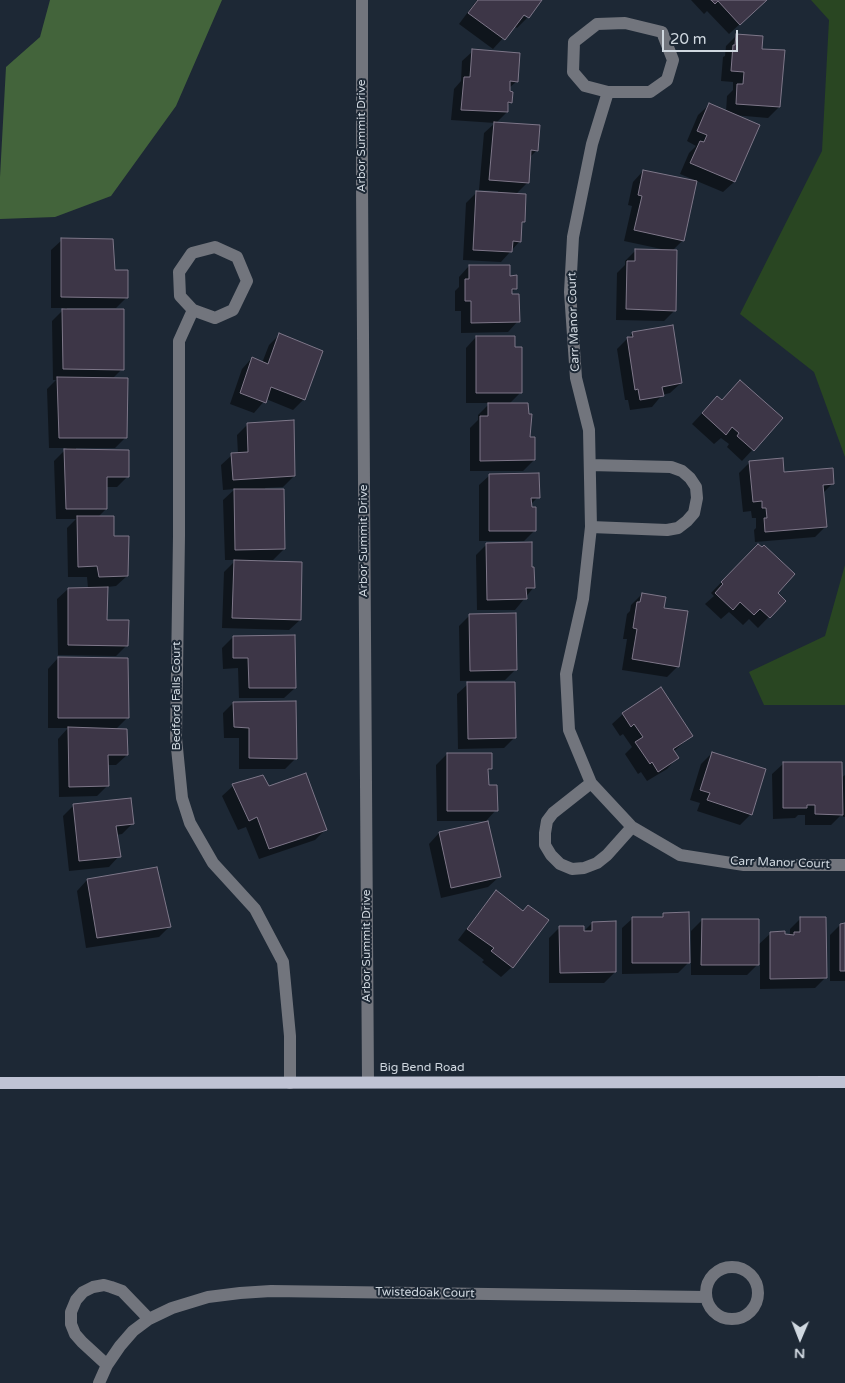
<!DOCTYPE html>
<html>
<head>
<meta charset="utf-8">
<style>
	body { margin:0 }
	#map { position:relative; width:845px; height:1383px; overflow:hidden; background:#1d2835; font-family:"Varela Round",sans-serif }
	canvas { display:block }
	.north { position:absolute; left:775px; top:1313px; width:50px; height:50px; -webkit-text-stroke:4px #1d2835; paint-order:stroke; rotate:181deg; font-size:14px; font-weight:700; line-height:20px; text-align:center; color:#d0d8e0 }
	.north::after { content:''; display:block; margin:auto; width:18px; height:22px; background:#d0d8e0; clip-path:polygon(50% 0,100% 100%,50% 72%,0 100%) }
	.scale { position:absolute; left:662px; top:30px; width:76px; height:22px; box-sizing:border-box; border:2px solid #d0d8e0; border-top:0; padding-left:6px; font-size:15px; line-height:18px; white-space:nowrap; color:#d0d8e0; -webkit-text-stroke:4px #1d2835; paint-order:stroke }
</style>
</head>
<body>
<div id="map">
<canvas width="845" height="1383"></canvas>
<div class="north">N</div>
<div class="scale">20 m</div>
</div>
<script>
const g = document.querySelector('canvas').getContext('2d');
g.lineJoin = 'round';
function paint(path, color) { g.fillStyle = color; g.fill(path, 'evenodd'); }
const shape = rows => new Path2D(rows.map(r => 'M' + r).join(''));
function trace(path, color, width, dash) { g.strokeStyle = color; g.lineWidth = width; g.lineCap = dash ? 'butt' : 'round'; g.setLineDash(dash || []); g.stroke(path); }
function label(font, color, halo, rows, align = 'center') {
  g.font = font + ' "Varela Round",sans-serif'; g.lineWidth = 4; g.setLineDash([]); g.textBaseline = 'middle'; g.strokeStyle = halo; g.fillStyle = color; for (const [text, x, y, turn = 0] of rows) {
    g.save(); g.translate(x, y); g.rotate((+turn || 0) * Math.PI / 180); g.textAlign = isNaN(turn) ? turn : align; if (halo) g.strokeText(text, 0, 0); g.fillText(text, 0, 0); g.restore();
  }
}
const green = shape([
	[811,0,845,0,845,457,814,372,740,314,822,151,829,20],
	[845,565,845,705,764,705,749,672,825,636]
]);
const forest = shape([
	[50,0,222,0,176,106,111,196,55,217,0,219,0,177,6,67,40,37]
]);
const shadow = shape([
	[477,0,541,0,528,16,518,12,527,18,517,28,514,26,493,49,459,24],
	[691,0,766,0,729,34,707,11,704,14],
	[737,35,761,50,783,52,779,107,768,118,733,115,758,126,734,182,723,192,680,174,689,153,696,146,687,141,698,115,709,105,726,112,727,96,733,90,733,82,721,81,723,57,725,56,726,46],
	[473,51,517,81,508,89,511,102,507,106,507,112,496,123,537,150,530,157,528,182,515,195,523,221,521,224,520,241,501,262,463,260,466,203,476,193,498,194,498,191,479,190,484,133,495,123,451,120,454,89,461,81,462,61],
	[643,171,683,240,672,251,675,310,664,321,616,320,617,273,625,265,625,261,636,250,666,250,624,241,632,206,628,205,633,182],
	[62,240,114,272,127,297,116,308,67,308,67,310,122,369,112,379,126,437,115,448,76,448,76,450,128,476,117,487,106,487,106,509,97,518,113,537,127,576,116,586,107,587,106,622,127,645,116,656,58,655,57,599,68,589,88,588,87,577,68,577,67,528,76,519,56,519,54,461,67,448,49,448,47,389,56,380,53,380,52,321,65,308,51,308,51,250],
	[469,266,509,277,516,288,511,293,518,321,508,332,461,333,461,311,455,311,455,291,459,287,459,277],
	[633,333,681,383,670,393,662,395,652,407,630,410,628,400,625,400,617,349],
	[279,335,304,399,293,410,266,399,254,413,230,404,242,369,252,358,262,363,269,345],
	[476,337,514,348,521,392,509,404,528,429,534,460,523,471,470,471,470,428,478,420,478,415,490,403,466,403,466,348],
	[722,401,782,418,742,461,727,447,729,444,721,438,714,444,692,424,707,408],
	[248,424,294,476,283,487,265,488,284,549,273,560,259,560,259,562,300,620,289,630,222,628,224,572,236,560,225,560,223,500,235,489,223,490,221,465,232,455,238,454,237,435],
	[750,462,783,473,833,483,823,493,826,526,815,537,755,542,754,530,756,528,756,518,752,518,751,511,743,512,739,473],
	[490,475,538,497,530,505,535,530,524,541,479,541,479,485],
	[487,544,531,569,534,587,515,610,477,610,476,555],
	[747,556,784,601,758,628,749,619,743,625,729,612,721,619,705,604,714,596,711,593],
	[642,594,663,609,678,666,667,677,622,670,627,639,623,639,627,614,630,611,631,605],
	[470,615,516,669,505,680,460,681,459,626],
	[233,637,295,688,284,698,239,698,238,668,223,669,222,648],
	[58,658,128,717,115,730,127,755,116,765,107,765,107,786,97,796,59,797,58,739,68,728,48,728,48,669],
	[468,684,515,737,504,748,458,749,457,694],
	[233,703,296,758,285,769,239,769,239,738,224,738,223,713],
	[623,714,691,736,673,752,677,758,667,769,647,781,641,772,638,774,625,754,632,747,623,734,620,736,612,724],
	[712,753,751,814,740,825,697,811,700,803,690,800,701,764],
	[447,754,491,769,487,772,488,786,496,810,486,821,437,821,436,765],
	[783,764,841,778,845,775,845,817,843,817,843,813,831,825,805,825,805,815,798,815,795,818,773,819,772,774],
	[233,786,268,788,326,829,315,840,259,859,246,827,238,830,222,796],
	[74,805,133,823,122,834,116,835,119,856,109,867,69,871,63,816],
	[487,822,499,877,488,887,441,898,429,844,439,833],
	[87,880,170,926,159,937,86,948,77,891],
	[496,892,512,967,501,977,482,962,484,960,458,940,486,903],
	[664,914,688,963,678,973,622,974,622,928,633,918,660,918],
	[800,919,825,978,815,988,760,989,760,962,747,975,691,975,691,931,702,920,758,945,771,933,790,936,790,929],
	[592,923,615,972,604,983,549,983,549,938,560,927,583,932],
	[840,925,845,925,845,981,830,981,830,935]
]);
const building = shape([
	[478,0,542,0,529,18,524,15,505,40,468,13,478,0],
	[711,0,767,0,740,25,718,1,715,4,711,0],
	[736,34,763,36,762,49,785,50,780,107,736,104,737,84,743,84,744,72,731,71,733,45,735,45,736,34],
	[472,49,520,53,518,82,510,81,510,91,513,92,512,103,508,102,508,112,461,110,464,77,470,77,472,49],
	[709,103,760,125,735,182,690,163,700,141,704,142,707,135,697,131,709,103],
	[494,122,540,125,538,151,531,150,529,183,489,180,494,122],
	[643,170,697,181,684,241,634,230,642,196,638,195,643,170],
	[476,191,526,194,525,222,522,222,521,242,513,241,512,252,473,250,476,191],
	[61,238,113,239,115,270,128,270,128,298,61,297,61,238],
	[635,249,677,250,676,311,626,309,627,261,635,261,635,249],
	[469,265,510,265,510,276,517,275,517,289,512,289,512,294,519,294,520,322,471,323,471,301,465,301,465,279,469,279,469,265],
	[62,309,124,309,124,370,63,369,62,309],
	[673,325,682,383,662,387,664,396,640,400,638,389,635,390,627,337,633,337,632,332,673,325],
	[279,333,323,351,305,400,271,387,266,403,240,393,252,357,268,364,279,333],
	[476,336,515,336,515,347,522,347,522,393,476,393,476,336],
	[57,377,128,378,127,438,59,438,57,377],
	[740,380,783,418,754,451,737,436,739,433,732,427,726,435,702,413,717,396,722,400,740,380],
	[488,403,528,403,529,414,532,414,530,437,535,437,535,460,480,461,480,416,488,416,488,403],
	[294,420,295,476,233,480,231,453,248,452,247,423,294,420],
	[64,449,129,450,129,477,107,477,107,509,66,509,64,449],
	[783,458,784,472,833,468,834,484,823,485,827,527,765,532,764,518,767,518,766,508,762,508,762,501,753,502,749,461,783,458],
	[539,473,540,498,531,498,532,507,536,507,536,531,489,531,489,474,539,473],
	[234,489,284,489,285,549,235,550,234,489],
	[77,516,114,516,114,536,129,536,128,576,99,577,97,566,78,567,77,516],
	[532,542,532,567,534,567,535,588,526,588,527,599,487,600,486,543,532,542],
	[758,544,762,547,764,545,795,574,778,593,786,601,770,618,760,609,754,615,740,602,733,610,715,593,723,584,721,582,758,544],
	[234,560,302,562,301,620,232,618,234,560],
	[108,587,107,620,129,620,128,646,68,645,68,588,108,587],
	[642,593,666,597,664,608,688,611,679,667,632,659,637,629,633,628,637,602,640,602,642,593],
	[516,613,517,670,470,671,469,614,516,613],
	[295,635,296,688,249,688,248,658,233,658,233,636,295,635],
	[58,657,128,658,129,718,58,718,58,657],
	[467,682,515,682,516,738,468,739,467,682],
	[661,687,693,736,673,749,679,758,658,772,652,762,650,764,635,742,643,737,634,724,631,727,622,713,661,687],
	[296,701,297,759,249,758,249,728,234,727,233,702,296,701],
	[68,727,127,729,128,755,108,755,109,786,69,787,68,727],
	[712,752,766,769,752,815,707,800,710,793,700,790,712,752],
	[447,753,492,753,492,769,488,769,489,785,497,785,498,811,447,811,447,753],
	[783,762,842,762,843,815,815,814,815,805,807,805,807,808,783,808,783,762],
	[306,773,327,830,269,849,257,817,249,821,232,784,263,775,269,786,306,773],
	[131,798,134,824,116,826,121,857,79,861,73,804,131,798],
	[488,821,501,877,451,888,439,832,488,821],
	[157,867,171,927,97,938,87,879,157,867],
	[496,890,523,911,528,905,549,920,513,968,491,951,494,948,467,929,496,890],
	[689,912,690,963,632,963,632,917,663,917,663,913,689,912],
	[800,917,826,917,827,978,770,979,770,932,785,931,785,934,794,935,794,932,800,932,800,917],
	[702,919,759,919,759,965,701,965,702,919],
	[616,921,616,972,560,973,559,926,584,926,584,931,592,931,592,922,616,921],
	[845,923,845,971,840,971,840,924,845,923]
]);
const minor = shape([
	[362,0,362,185,368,1082],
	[625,23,662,32,673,60,667,80,650,92,608,92,585,86,573,72,574,42,597,24,625,23],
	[608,92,592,144,573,237,570,292,576,378,589,430,591,527,583,599,566,674,569,730,591,783,632,827,680,855,744,865,845,865],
	[193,310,180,296,179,272,192,253,215,247,237,257,247,281,233,310,215,318,193,310,179,341,179,536,176,738,182,798,190,823,213,863,255,909,283,962,290,1036,290,1083],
	[590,465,671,467,682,471,690,478,696,487,697,498,694,513,687,521,678,528,667,530,591,527],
	[591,783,553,813,547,821,545,833,545,845,551,855,560,864,572,869,584,868,597,863,607,855,632,827],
	'706 1293a26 26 0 1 1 52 0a26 26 0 1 1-52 0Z',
	[107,1365,82,1342,75,1334,71,1324,71,1312,76,1300,83,1292,93,1287,104,1285,111,1287,122,1291,149,1319],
	[99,1383,107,1365,120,1346,133,1331,149,1319,172,1308,208,1297,240,1293,271,1291,706,1297]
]);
const major = shape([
	[0,1083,845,1082]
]);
const streetNames = [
	["Arbor Summit Drive",362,136,-90],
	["Carr Manor Court",574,322,-92],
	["Arbor Summit Drive",364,541,-90],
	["Bedford Falls Court",177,696,-90],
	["Carr Manor Court",780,863,2],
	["Arbor Summit Drive",367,946,-90],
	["Big Bend Road",422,1068],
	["Twistedoak Court",425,1293,1]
];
paint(green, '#294622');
paint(forest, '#43643b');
paint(shadow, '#0007');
paint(building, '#3d3647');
trace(building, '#7e7789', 1);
trace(minor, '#72757d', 12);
trace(major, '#bfc3d4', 12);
label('12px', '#d0d8e0', '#1d2835', streetNames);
</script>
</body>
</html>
